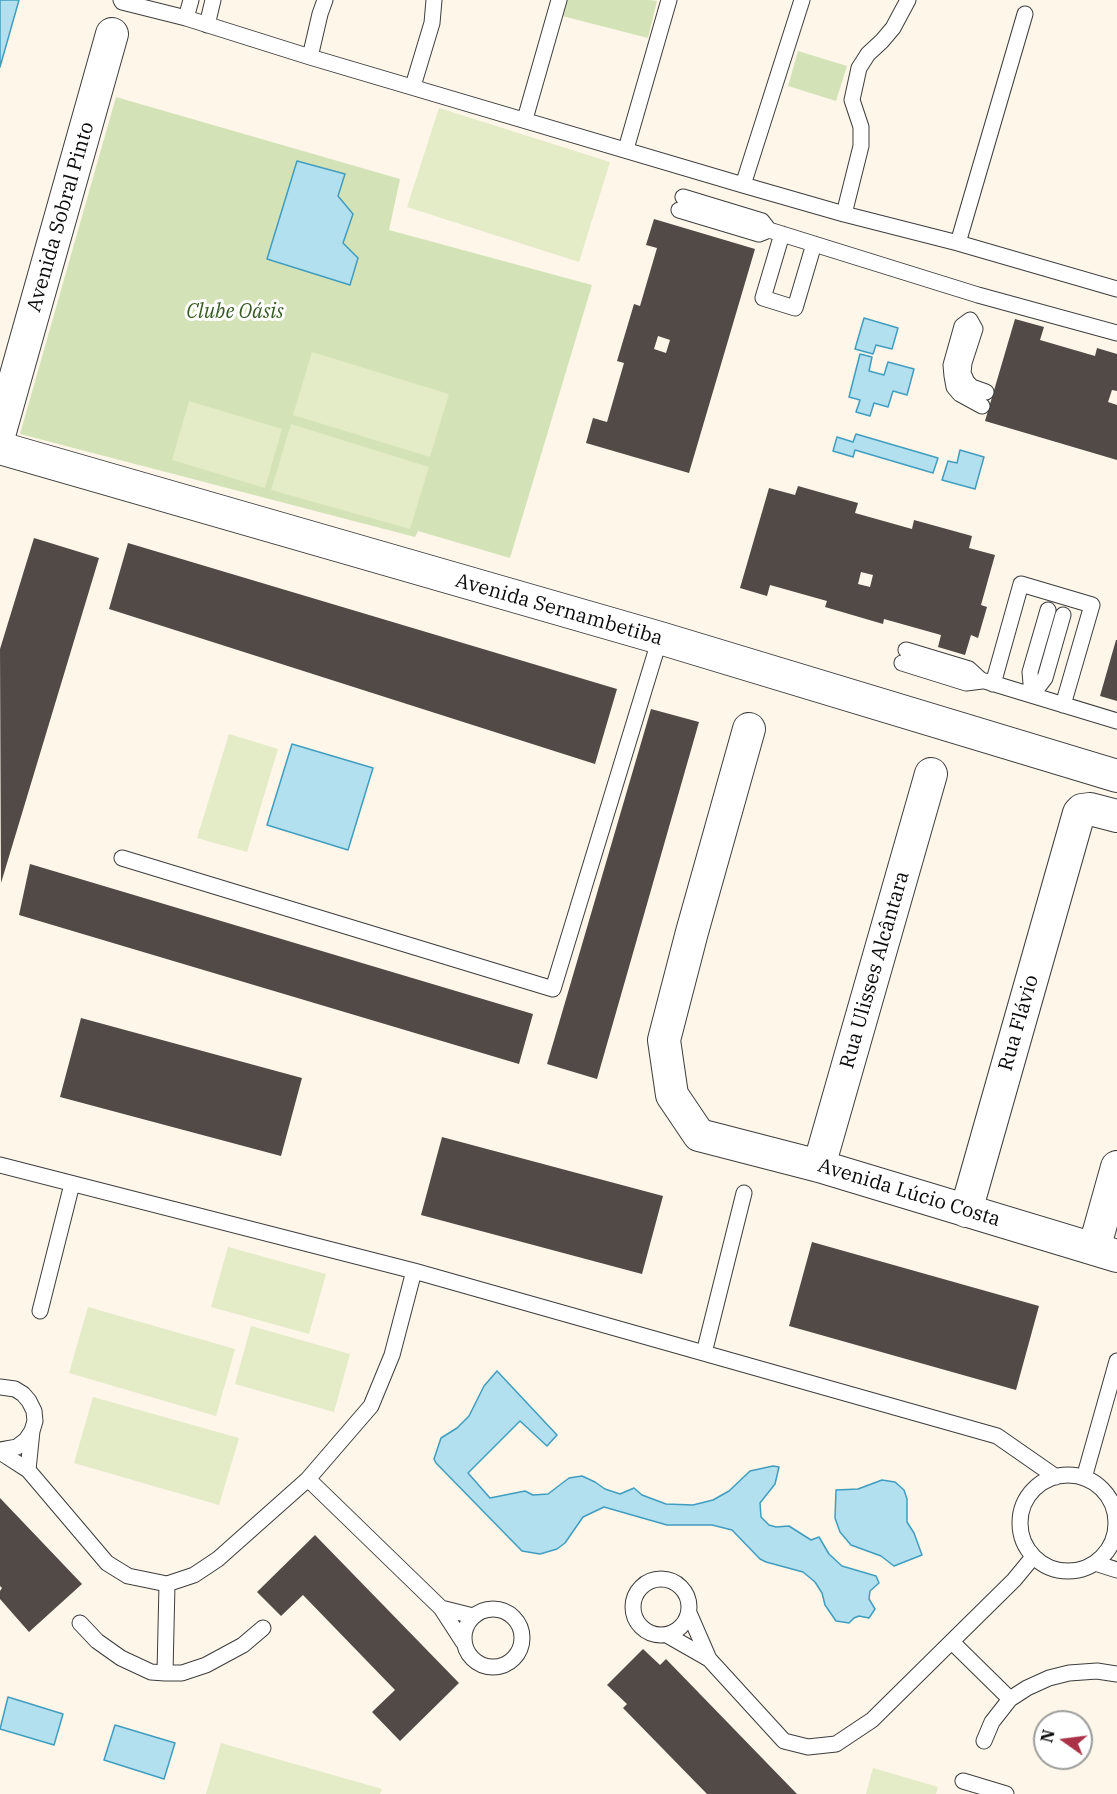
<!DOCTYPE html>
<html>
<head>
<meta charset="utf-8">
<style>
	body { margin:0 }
	#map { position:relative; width:1117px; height:1794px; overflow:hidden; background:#fdf6e9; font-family:"IBM Plex Serif",serif }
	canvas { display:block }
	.north { position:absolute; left:1033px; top:1710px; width:60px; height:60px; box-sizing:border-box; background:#fff; border:2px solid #9d9d9d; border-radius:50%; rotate:284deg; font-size:16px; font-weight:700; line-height:24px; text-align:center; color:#0a0a0a }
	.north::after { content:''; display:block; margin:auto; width:21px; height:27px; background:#ab3146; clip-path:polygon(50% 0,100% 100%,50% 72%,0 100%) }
</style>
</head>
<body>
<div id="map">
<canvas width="1117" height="1794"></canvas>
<div class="north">N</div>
</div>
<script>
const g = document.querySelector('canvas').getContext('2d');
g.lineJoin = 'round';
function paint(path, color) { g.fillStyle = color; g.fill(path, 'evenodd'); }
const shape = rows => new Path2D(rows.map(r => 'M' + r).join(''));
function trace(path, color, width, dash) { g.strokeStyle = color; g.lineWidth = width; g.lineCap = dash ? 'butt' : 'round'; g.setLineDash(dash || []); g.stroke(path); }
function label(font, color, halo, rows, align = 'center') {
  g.font = font + ' "IBM Plex Serif",serif'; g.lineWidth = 6; g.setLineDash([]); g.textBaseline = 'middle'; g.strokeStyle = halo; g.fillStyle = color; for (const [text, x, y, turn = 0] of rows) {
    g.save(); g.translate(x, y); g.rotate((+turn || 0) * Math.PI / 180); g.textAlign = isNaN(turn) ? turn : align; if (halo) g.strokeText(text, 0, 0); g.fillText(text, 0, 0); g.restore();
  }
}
const green = shape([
	[566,0,651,0,657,1,648,38,562,16],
	[798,51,847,66,836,101,788,86],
	[116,97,400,179,389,230,592,285,510,558,418,531,415,537,20,434]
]);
const pitch = shape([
	[439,108,610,162,579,262,407,207],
	[312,352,449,394,430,457,293,415],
	[189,401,282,429,265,488,172,460],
	[291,424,429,467,410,529,271,490],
	[229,734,278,749,247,852,197,838],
	[228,1247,326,1274,309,1334,211,1307],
	[88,1307,235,1349,216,1416,69,1373],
	[251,1326,350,1354,334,1412,235,1384],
	[93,1397,239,1438,219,1505,74,1463],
	[221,1743,382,1789,380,1794,206,1794],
	[873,1768,938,1787,936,1794,866,1794]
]);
const water = shape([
	[0,0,19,0,0,67,0,0],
	[297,161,345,174,338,196,353,214,343,243,358,258,350,285,267,259,297,161],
	[864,318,898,328,892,349,876,345,873,354,855,349,864,318],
	[860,354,872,357,869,371,884,375,888,362,914,369,907,395,893,391,888,407,874,403,870,416,856,412,860,400,849,397,860,354],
	[856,434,938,458,933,473,855,450,853,457,833,451,837,437,853,442,856,434],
	[960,450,984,457,975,489,942,480,948,461,957,463,960,450],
	[292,744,373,768,348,850,267,825,292,744],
	[497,1371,557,1435,547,1446,520,1421,468,1473,490,1498,525,1491,533,1495,548,1494,569,1478,582,1476,595,1482,605,1489,620,1494,634,1488,642,1495,666,1504,693,1505,713,1500,729,1491,750,1471,773,1466,779,1467,775,1484,760,1503,761,1517,769,1525,776,1527,789,1526,811,1540,819,1537,829,1554,842,1566,876,1576,879,1583,870,1591,869,1599,875,1609,869,1618,859,1616,854,1618,849,1623,836,1621,825,1605,822,1593,815,1582,803,1572,766,1562,760,1559,732,1530,712,1525,667,1525,604,1507,583,1517,565,1543,557,1549,540,1554,522,1551,436,1463,434,1459,441,1438,457,1428,469,1416,484,1386,497,1371],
	[882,1480,895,1482,904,1490,907,1499,907,1522,914,1533,922,1555,894,1566,881,1556,851,1545,840,1532,835,1518,836,1490,858,1489,882,1480],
	[8,1697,63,1714,54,1745,0,1729,8,1697],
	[115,1725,175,1743,164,1779,104,1760,115,1725]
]);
const building = shape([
	[654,219,755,249,689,473,586,443,593,418,607,422,624,363,617,361,634,304,640,306,657,248,646,245],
	[658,336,670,340,666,353,654,349],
	[1015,319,1044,327,1040,340,1095,356,1097,348,1117,354,1117,391,1112,390,1108,402,1117,405,1117,460,985,421],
	[798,486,858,503,855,513,912,529,914,520,972,536,969,548,995,555,981,605,987,607,978,638,971,635,965,655,938,647,941,635,884,619,883,624,825,607,827,601,770,585,767,596,740,588,769,488,795,495],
	[861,572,873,575,870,587,858,584],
	[34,538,99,558,1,883,0,649],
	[128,543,617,689,595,764,109,609],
	[1116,640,1117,640,1117,701,1100,696],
	[651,709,699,722,597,1079,547,1064],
	[30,864,533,1014,519,1064,19,915],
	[81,1018,302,1078,281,1156,60,1097],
	[442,1137,663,1196,642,1274,421,1215],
	[812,1242,1039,1306,1016,1390,789,1326],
	[0,1498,82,1584,29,1632,0,1599,0,1591,2,1588,0,1586],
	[315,1535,459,1683,400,1741,372,1712,395,1690,303,1595,281,1616,257,1592],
	[643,1649,660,1665,666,1659,797,1794,707,1794,623,1708,627,1704,607,1685]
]);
const service = shape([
	[121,0,122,2,186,18,310,57,743,185,844,214,958,243,1117,289],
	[186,18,191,0],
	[207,25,213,0],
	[310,57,320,14,325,0],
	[413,86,432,23,434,0],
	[525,119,559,0],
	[626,149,669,0],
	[743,185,802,0],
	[679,210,759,234,769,230,762,221,683,197],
	[844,214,861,146,861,127,852,100,859,68,868,54,882,41,893,28,908,0],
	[769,230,978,295,1117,333],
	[782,234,763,298,795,308,814,244],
	[958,243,1025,14],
	[982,406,960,394,954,387,952,376,951,365,962,326,970,320,975,329,964,363,963,373,967,382,972,387,986,392],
	[1048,610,1030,672,1032,695,1045,678,1063,615],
	[902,663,966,683,982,681,969,669,906,650],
	[985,681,1117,721],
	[993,684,1021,584,1092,605,1063,705],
	[122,858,553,989,660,638],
	[0,1165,414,1271],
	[40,1311,72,1184],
	[704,1353,744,1193],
	[0,1387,15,1389,23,1394,29,1401,34,1411,35,1421,32,1431,26,1440,17,1447,0,1450],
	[0,1452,28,1470,32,1431],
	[28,1470,107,1563,128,1576,167,1584,194,1575,218,1559,308,1479,371,1406,392,1355,414,1271,997,1436,1056,1477],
	'1020 1523a48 48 0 1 1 96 0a48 48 0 1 1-96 0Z',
	[1084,1478,1117,1361],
	[308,1479,441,1608],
	[1095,1563,1117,1570],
	'633 1607a28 28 0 1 1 56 0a28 28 0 1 1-56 0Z',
	'464 1638a29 29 0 1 1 58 0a29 29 0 1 1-58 0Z',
	[80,1623,97,1641,121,1658,151,1672,165,1673,182,1673,206,1665,243,1645,263,1628],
	[667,1635,709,1659,689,1613],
	[463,1642,441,1608,473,1616],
	[952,1642,1010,1699],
	[709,1659,784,1741,808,1747,836,1744,872,1720,1014,1580,1033,1557],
	[165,1673,167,1584],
	[984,1741,992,1722,1010,1699,1027,1688,1049,1678,1069,1673,1097,1671,1117,1674],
	[963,1781,1006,1794]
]);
const minor = shape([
	[0,432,112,34],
	[0,448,660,638,1117,776],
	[749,729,692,932,664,1040,672,1095,699,1135,819,1166,1117,1256],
	[819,1166,931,774],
	[966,1211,1079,813,1082,810,1090,809,1117,816],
	[1094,1249,1117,1167]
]);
const streetNames = [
	["Avenida Sobral Pinto",61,217,-74],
	["Avenida Sernambetiba",559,610,16],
	["Rua Ulisses Alcântara",875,970,-74],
	["Rua Flávio",1019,1023,-74],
	["Avenida Lúcio Costa",909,1193,17]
];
const parkNames = [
	["Clube Oásis",235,312]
];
paint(green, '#d3e3b7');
paint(pitch, '#e3ebc7');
paint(water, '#b3e0ef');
trace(water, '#419dbf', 1.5);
paint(building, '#514a47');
trace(service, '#3d3d3d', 17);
trace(minor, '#3d3d3d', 34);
trace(service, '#fff', 15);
trace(minor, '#fff', 32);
label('20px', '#0a0a0a', '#fff', streetNames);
label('italic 20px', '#355a22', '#fff', parkNames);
</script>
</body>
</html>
